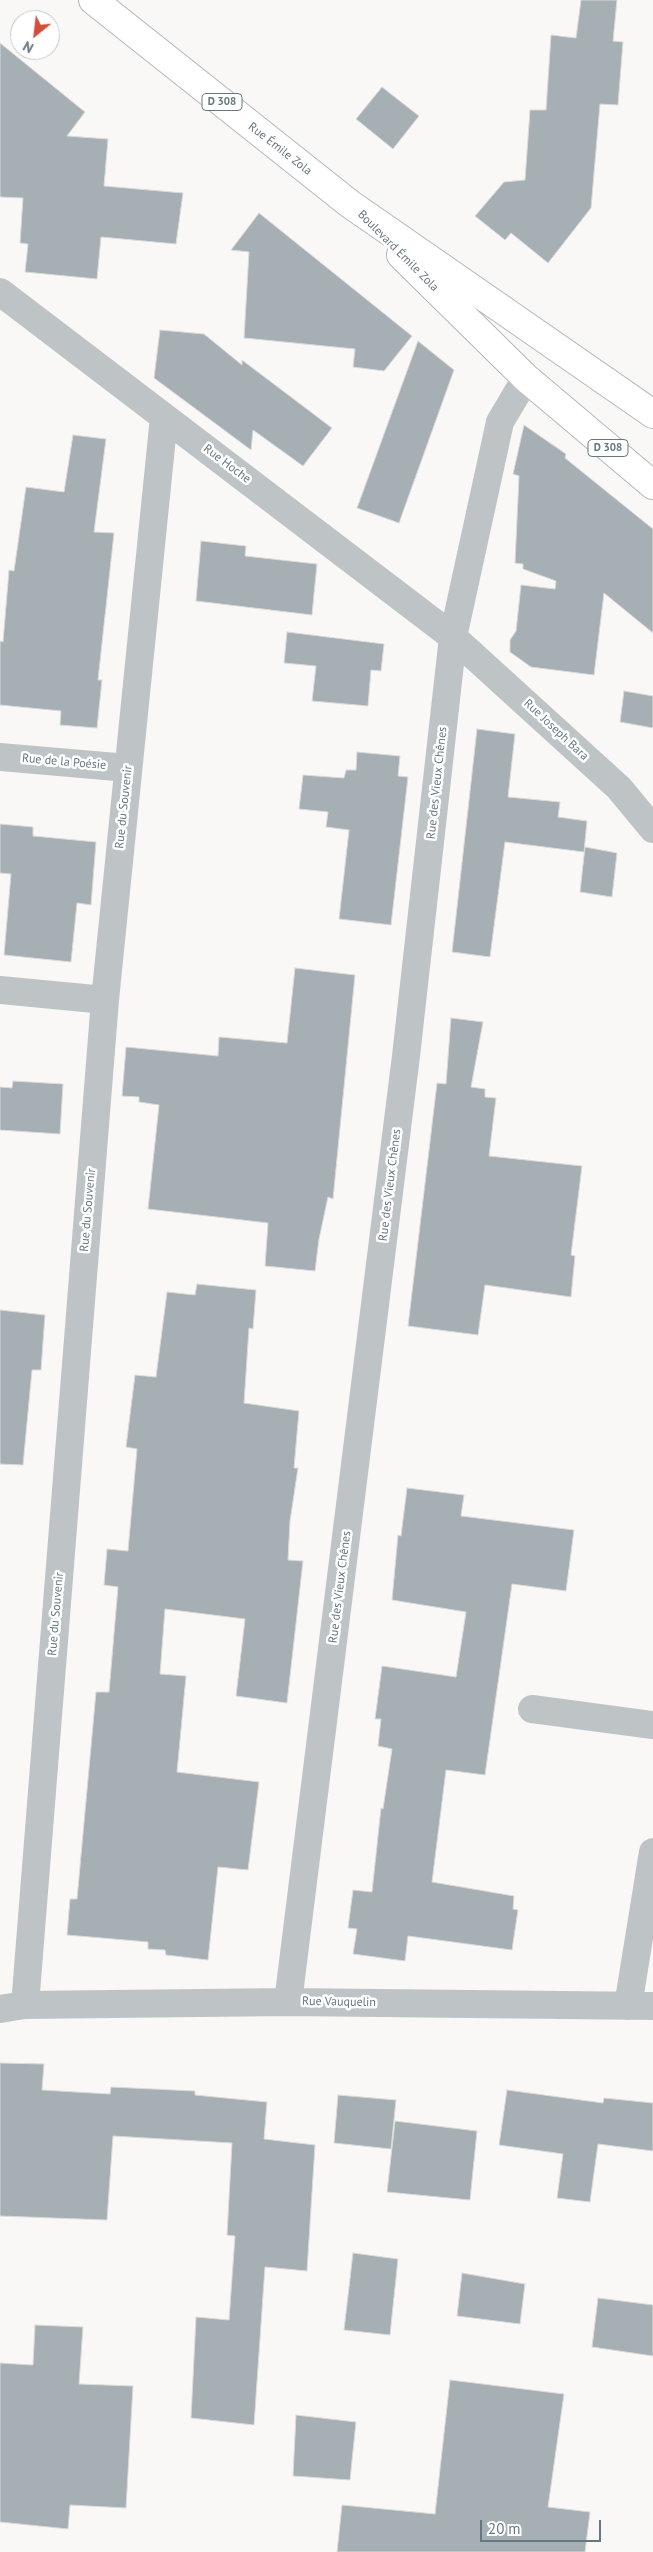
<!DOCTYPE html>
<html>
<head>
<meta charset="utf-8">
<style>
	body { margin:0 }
	#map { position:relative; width:653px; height:2552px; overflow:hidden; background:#f9f8f7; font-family:"PT Sans",sans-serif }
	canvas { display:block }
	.north { position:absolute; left:10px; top:10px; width:50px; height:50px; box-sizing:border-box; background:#fff; border:1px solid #c2c9cc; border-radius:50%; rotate:209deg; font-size:14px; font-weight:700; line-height:20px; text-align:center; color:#66777f }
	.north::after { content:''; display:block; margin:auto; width:18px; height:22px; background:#d34d3c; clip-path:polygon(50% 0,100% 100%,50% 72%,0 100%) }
	.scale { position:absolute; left:480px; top:2520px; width:121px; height:22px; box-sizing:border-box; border:2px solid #66777f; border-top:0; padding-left:6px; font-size:15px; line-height:18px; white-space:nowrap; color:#66777f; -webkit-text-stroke:4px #fff; paint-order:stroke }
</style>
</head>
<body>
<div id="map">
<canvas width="653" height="2552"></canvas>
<div class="north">N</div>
<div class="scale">20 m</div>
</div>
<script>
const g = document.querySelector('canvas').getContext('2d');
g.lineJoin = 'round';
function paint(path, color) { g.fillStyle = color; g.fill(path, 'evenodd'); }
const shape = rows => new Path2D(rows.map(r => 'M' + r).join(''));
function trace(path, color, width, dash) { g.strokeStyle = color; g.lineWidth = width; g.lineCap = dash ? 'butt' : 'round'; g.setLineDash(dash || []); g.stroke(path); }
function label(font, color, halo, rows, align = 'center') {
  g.font = font + ' "PT Sans",sans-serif'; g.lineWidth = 5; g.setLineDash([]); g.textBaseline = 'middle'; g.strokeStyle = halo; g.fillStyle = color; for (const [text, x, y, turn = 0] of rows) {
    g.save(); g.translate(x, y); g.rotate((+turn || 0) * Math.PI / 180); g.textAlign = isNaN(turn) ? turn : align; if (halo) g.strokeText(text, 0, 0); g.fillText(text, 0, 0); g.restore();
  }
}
const building = shape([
	[581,0,617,0,613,41,623,42,618,105,600,104,591,208,548,263,511,233,505,240,475,216,504,182,525,180,530,110,546,110,551,35,576,38,581,0],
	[0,43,85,112,67,136,108,139,104,186,183,193,176,244,101,237,97,279,25,272,28,244,20,243,23,198,0,197,0,43],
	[382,87,419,116,393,149,356,119,382,87],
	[259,213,412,336,384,371,353,367,355,349,244,338,249,252,231,250,259,213],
	[160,330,204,334,242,365,242,360,332,428,303,466,253,430,251,450,154,378,160,330],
	[418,341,454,370,399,523,357,508,418,341],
	[524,425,566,454,565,458,653,529,653,633,604,593,594,675,531,667,510,652,510,640,516,631,521,585,555,589,556,581,523,569,523,564,515,563,519,476,513,474,524,425],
	[73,435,106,439,94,532,114,533,98,680,102,680,97,728,60,725,61,711,0,705,0,641,3,642,9,570,14,571,26,487,64,492,73,435],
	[201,541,246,546,245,556,317,564,312,615,196,601,201,541],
	[287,632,384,644,381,671,371,670,368,706,312,701,316,666,284,663,287,632],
	[624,691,653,696,653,728,620,722,624,691],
	[477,729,515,734,508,797,560,802,558,817,587,821,584,852,505,842,490,957,452,952,477,729],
	[357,752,400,756,398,776,408,777,391,925,339,919,349,830,326,827,328,812,299,809,303,775,344,778,346,770,356,770,357,752],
	[0,824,33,827,33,836,96,842,91,905,77,903,71,962,4,955,11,874,0,873,0,824],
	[585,847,617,853,612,897,580,892,585,847],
	[295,968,355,975,333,1199,328,1197,319,1239,315,1271,265,1266,268,1223,148,1209,159,1105,139,1102,139,1097,122,1096,126,1047,218,1056,219,1037,287,1043,295,968],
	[451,1018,483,1022,471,1087,485,1089,485,1097,496,1098,489,1156,582,1166,571,1255,575,1256,571,1297,485,1285,478,1335,408,1326,437,1083,446,1084,451,1018],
	[13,1081,63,1084,60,1134,0,1130,0,1087,12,1088,13,1081],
	[197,1284,256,1290,253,1329,249,1328,244,1403,299,1411,294,1468,298,1468,290,1521,288,1560,303,1561,287,1703,236,1696,245,1619,165,1609,160,1674,186,1676,177,1772,259,1782,248,1870,218,1867,208,1960,166,1955,165,1950,148,1949,148,1942,67,1935,70,1899,77,1899,96,1692,109,1692,118,1587,104,1585,107,1549,128,1551,137,1449,126,1447,135,1375,156,1377,167,1292,195,1295,197,1284],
	[0,1310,45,1315,41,1370,32,1370,23,1465,0,1464,0,1310],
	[407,1488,464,1495,461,1516,574,1530,566,1591,512,1584,485,1775,446,1770,432,1882,514,1896,513,1909,518,1910,512,1950,408,1936,405,1961,353,1954,357,1929,348,1928,353,1890,372,1892,381,1808,383,1809,392,1749,378,1746,381,1719,375,1719,382,1666,456,1677,466,1612,392,1600,398,1535,401,1536,407,1488],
	[0,2063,44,2064,42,2090,110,2094,111,2087,195,2091,195,2095,267,2102,264,2139,315,2145,307,2271,265,2267,254,2425,191,2418,196,2317,229,2320,235,2236,227,2235,232,2143,113,2136,107,2220,0,2216,0,2063],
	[507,2090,603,2103,604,2098,653,2103,653,2151,598,2144,590,2202,557,2198,563,2154,499,2145,507,2090],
	[338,2095,396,2100,391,2149,334,2143,338,2095],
	[395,2121,477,2131,470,2200,387,2192,395,2121],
	[353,2253,398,2259,390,2335,344,2330,353,2253],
	[462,2273,525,2284,520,2324,457,2316,462,2273],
	[598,2298,653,2305,653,2356,592,2347,598,2298],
	[35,2325,83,2327,79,2384,133,2386,126,2508,70,2505,68,2529,0,2522,0,2363,33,2365,35,2325],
	[450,2380,564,2394,548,2507,590,2512,585,2552,337,2552,342,2505,435,2514,450,2380],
	[296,2415,356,2422,350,2480,293,2476,296,2415]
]);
const minor = shape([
	[0,292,453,637,619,788,653,829],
	[0,757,128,768],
	[0,990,105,1000],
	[532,1709,653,1725],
	[288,2002,406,1056,453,637,500,422,526,378],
	[25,2005,105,1000,164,417],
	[628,2006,653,1852],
	[0,2009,25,2005,288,2002,653,2006]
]);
const major = shape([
	[93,0,350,204,653,414],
	[401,255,526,378,653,485]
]);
const shields = [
	[222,102,40],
	[608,448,40]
];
const shieldNames = [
	["D 308",222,102],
	["D 308",608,448]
];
const streetNames = [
	["Rue Émile Zola",280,149,38],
	["Boulevard Émile Zola",398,251,45],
	["Rue Hoche",227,464,37],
	["Rue Joseph Bara",556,730,43],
	["Rue de la Poésie",64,762,5],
	["Rue des Vieux Chênes",437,783,-84],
	["Rue du Souvenir",124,807,-84],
	["Rue des Vieux Chênes",390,1185,-83],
	["Rue du Souvenir",88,1210,-85],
	["Rue des Vieux Chênes",340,1587,-83],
	["Rue du Souvenir",56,1614,-85],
	["Rue Vauquelin",339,2002,1]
];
paint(building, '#a6afb3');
trace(building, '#dbdad9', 1);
trace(major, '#b2b8bb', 30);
trace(minor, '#bec3c6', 28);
trace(major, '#fff', 28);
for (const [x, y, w] of shields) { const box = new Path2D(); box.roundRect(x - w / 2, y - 8.5, w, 17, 4); g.fillStyle = '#fff'; g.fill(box); trace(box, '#66777f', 1); }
label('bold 11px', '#66777f', null, shieldNames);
label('12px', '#66777f', '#fff', streetNames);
</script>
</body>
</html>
